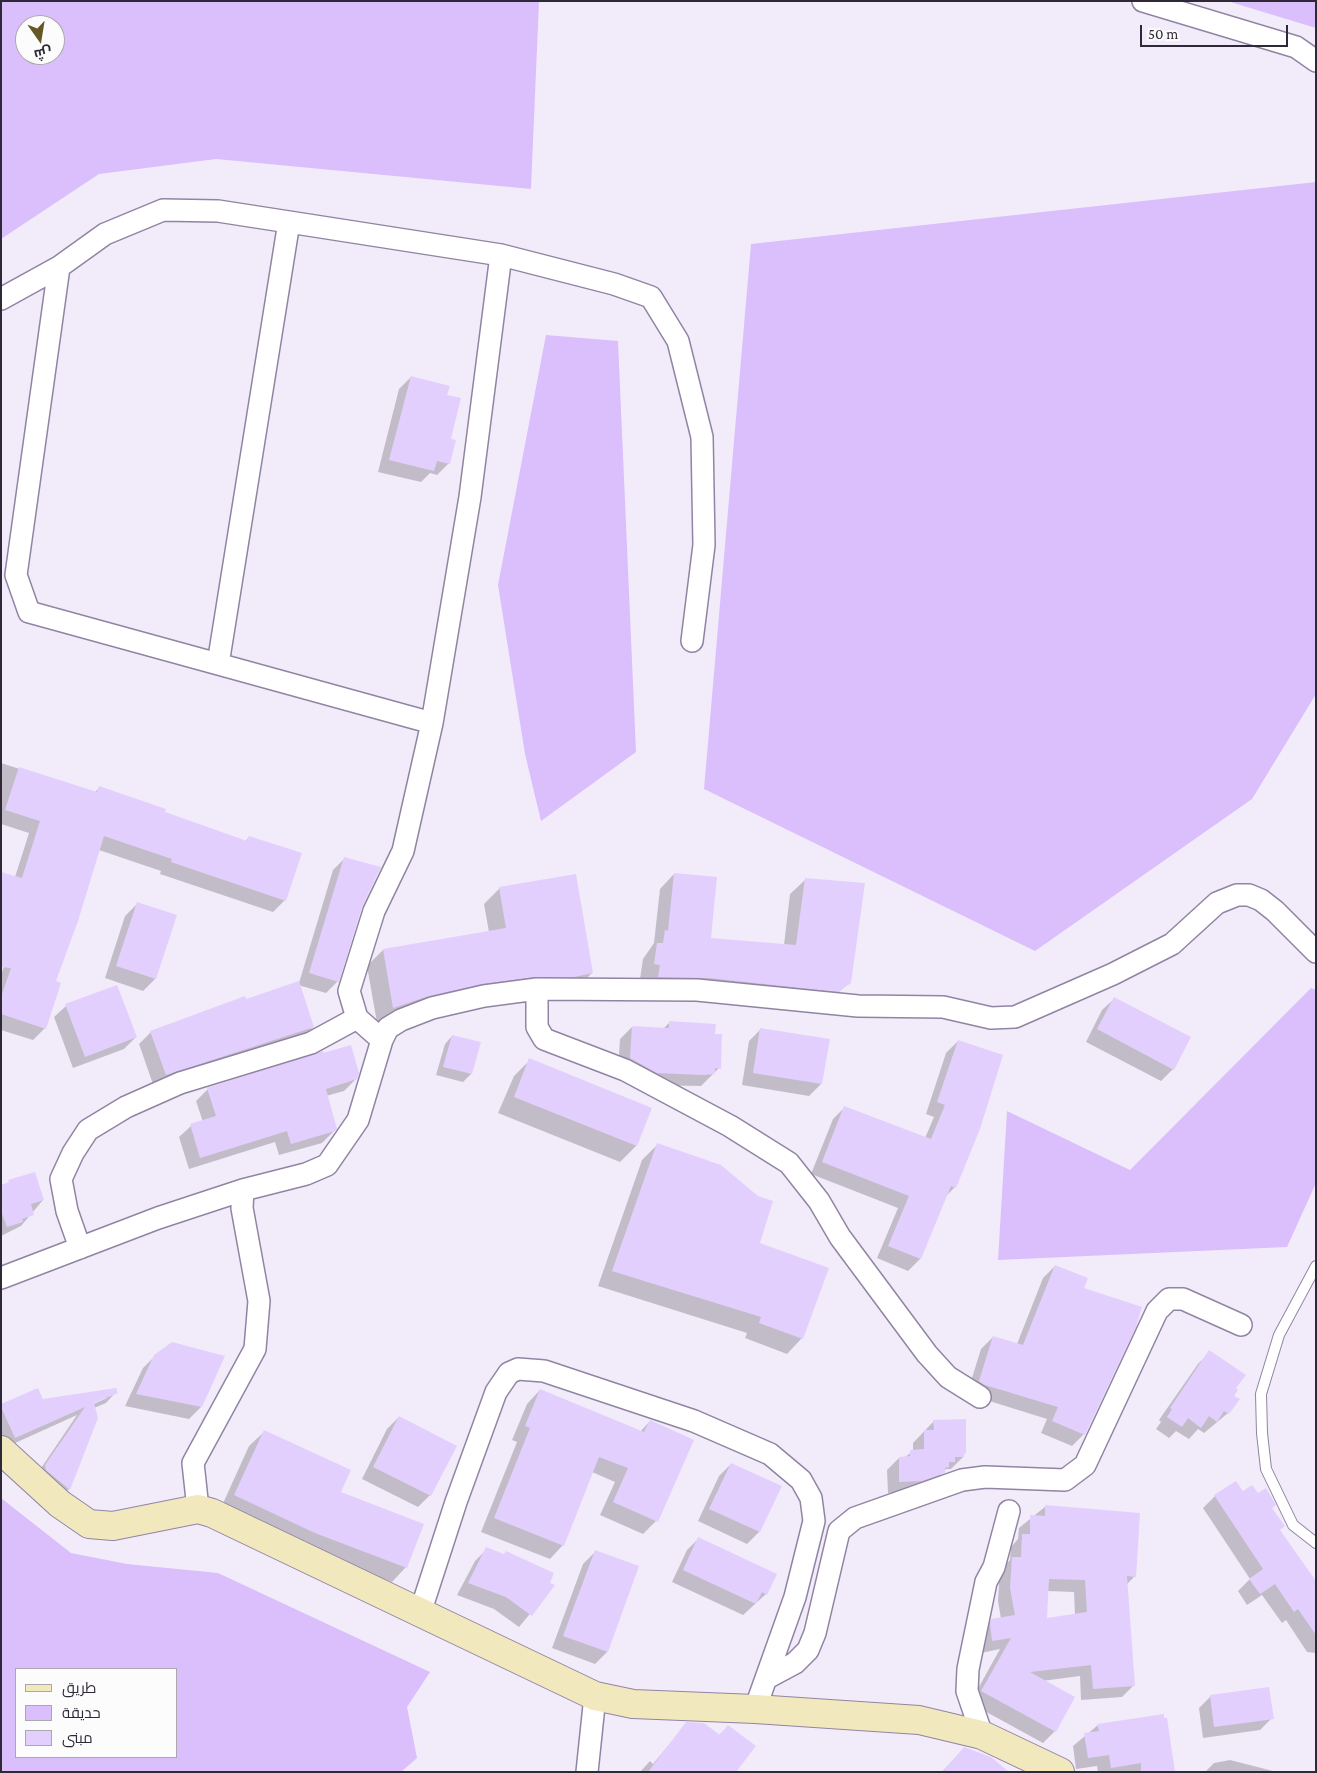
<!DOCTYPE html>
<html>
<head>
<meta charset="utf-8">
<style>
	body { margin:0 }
	#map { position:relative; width:1317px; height:1773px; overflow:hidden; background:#f2ecfa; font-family:"Crimson Pro",Cairo,serif }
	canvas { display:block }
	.frame { position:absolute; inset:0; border:2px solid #2f2937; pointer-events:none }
	.legend { position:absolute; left:15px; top:1668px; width:162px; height:90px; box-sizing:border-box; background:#fcfcfc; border:1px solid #aaa8ad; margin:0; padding:6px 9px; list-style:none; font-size:15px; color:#2f2937 }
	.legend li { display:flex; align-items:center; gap:10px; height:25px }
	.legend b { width:25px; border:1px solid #aaa8ad }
	.north { position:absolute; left:15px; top:15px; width:50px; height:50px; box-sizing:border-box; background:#fcfcfc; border:1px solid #aaa8ad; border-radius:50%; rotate:167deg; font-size:14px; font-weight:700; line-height:20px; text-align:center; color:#2f2937 }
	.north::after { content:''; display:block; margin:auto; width:18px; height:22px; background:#645926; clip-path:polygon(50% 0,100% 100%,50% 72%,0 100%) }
	.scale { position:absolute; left:1140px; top:25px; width:148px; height:22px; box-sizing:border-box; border:2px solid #2f2937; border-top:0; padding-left:6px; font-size:15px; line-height:18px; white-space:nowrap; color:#2f2937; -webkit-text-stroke:4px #fcfcfc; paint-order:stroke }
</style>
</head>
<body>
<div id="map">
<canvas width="1317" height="1773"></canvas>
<div class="frame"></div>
<ul class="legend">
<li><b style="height:6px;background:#f1e9bd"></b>طريق</li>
<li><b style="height:14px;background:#dabffc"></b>حديقة</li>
<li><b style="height:14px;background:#e3cffd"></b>مبنى</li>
</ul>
<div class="north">ش</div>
<div class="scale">50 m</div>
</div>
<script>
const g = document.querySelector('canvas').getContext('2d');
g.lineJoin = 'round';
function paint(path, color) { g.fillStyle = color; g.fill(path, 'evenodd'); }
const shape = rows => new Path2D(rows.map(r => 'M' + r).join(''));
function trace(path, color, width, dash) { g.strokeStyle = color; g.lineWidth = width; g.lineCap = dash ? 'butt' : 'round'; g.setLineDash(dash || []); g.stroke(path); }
const green = shape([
	[1,1,539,1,531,189,216,159,99,174,1,239],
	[25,25,55,25,55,55,25,55],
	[1227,1,1316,1,1316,28],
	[1316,182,1316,694,1252,799,1035,951,704,789,751,244],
	[546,335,618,341,636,752,541,821,525,754,498,585],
	[1311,988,1316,990,1316,1183,1287,1247,998,1260,1007,1111,1130,1170],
	[1,1498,71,1553,127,1564,218,1573,430,1672,407,1707,417,1758,401,1772,1,1772],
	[176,1669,176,1757,16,1757,16,1669]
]);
const shadow = shape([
	[411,377,446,396,449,463,437,475,430,473,421,482,378,472,399,389],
	[1,763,94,793,99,788,245,842,249,837,285,900,273,912,160,874,161,871,99,850,55,982,45,1028,33,1040,1,1030,1,975,32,883,15,877,29,833,1,824],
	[345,858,361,907,338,981,326,993,298,985,313,1027,301,1039,154,1087,139,1044,151,1032,299,983,333,870],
	[674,874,709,939,784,945,790,894,805,880,849,982,828,1003,640,979,643,959,654,943,660,889],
	[500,888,592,973,576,989,412,1011,377,1023,367,966,383,950,489,932,484,904],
	[137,904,175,916,155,979,143,991,105,978,125,916],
	[1114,999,1173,1069,1161,1081,1086,1042,1102,1010],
	[66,1006,136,1037,124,1049,73,1068,54,1017],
	[670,1022,714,1035,719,1068,701,1086,645,1085,618,1070,620,1039,632,1027,663,1029],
	[761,1029,828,1040,821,1084,809,1096,742,1085,749,1041],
	[452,1036,471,1074,463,1082,436,1075,445,1044],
	[958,1041,955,1187,946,1196,920,1259,908,1271,877,1258,898,1208,811,1174,833,1119,845,1107,925,1138,934,1117,926,1114,946,1053],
	[530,1060,651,1109,636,1146,620,1162,498,1113,514,1076],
	[356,1079,344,1091,326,1096,334,1131,322,1143,279,1155,275,1142,189,1169,179,1137,191,1126,203,1122,196,1101,208,1089],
	[657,1145,758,1244,802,1338,787,1354,745,1338,747,1333,598,1286,642,1160],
	[1,1185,43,1200,21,1226,1,1236],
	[1055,1266,1082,1288,1084,1434,1072,1446,1041,1433,1047,1419,967,1394,981,1349,993,1337,1017,1344,1043,1278],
	[1210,1352,1234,1389,1228,1413,1204,1433,1198,1429,1189,1439,1176,1431,1169,1438,1156,1429,1161,1422,1159,1420,1198,1364],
	[155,1356,201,1407,189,1419,125,1406,143,1368],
	[540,1390,640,1432,650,1421,656,1521,643,1534,600,1515,615,1482,592,1472,563,1545,550,1559,481,1532,517,1442,512,1440,527,1404],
	[116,1392,106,1403,94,1408,69,1489,59,1499,35,1477,77,1415,4,1448,1,1441,1,1405],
	[101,1398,107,1398,89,1406,88,1404],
	[399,1417,455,1446,430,1495,418,1507,362,1479,387,1429],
	[934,1421,963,1457,951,1469,946,1469,932,1484,909,1492,888,1493,887,1470,899,1458,904,1458,913,1451,913,1443],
	[264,1432,339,1493,406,1567,392,1582,300,1547,220,1510,249,1446],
	[731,1464,780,1487,759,1532,747,1544,698,1521,719,1476],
	[1242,1493,1271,1508,1279,1530,1316,1583,1316,1653,1307,1652,1286,1620,1282,1623,1262,1595,1247,1605,1238,1591,1250,1579,1203,1508,1215,1496],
	[1046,1506,1135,1576,1126,1585,1134,1685,1122,1697,1081,1700,1080,1676,1042,1681,1055,1731,1043,1743,970,1703,1000,1649,981,1653,980,1632,992,1620,1001,1619,998,1601,1000,1570,1010,1560,1011,1547,1018,1539,1019,1528],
	[1047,1591,1074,1592,1075,1615,1045,1619],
	[699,1538,766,1594,743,1615,672,1582,687,1550],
	[487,1549,553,1586,519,1627,494,1609,457,1595,475,1561],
	[595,1552,637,1567,607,1652,595,1664,552,1648,583,1564],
	[1211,1696,1272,1718,1260,1730,1203,1738,1199,1708],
	[1162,1716,1150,1772,1098,1772,1097,1766,1076,1769,1073,1746,1098,1725],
	[687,1723,719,1735,728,1727,735,1772,640,1772,650,1761,653,1764],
	[964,1748,1008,1772,942,1772],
	[1230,1760,1277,1772,1205,1772,1214,1763]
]);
const building = shape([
	[411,376,450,386,447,395,461,398,451,439,456,440,450,464,437,461,434,471,389,460],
	[19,767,97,792,99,786,166,809,165,812,247,841,249,836,302,853,286,901,171,862,172,859,104,836,78,921,56,981,61,983,46,1029,1,1014,1,997,11,968,1,967,1,872,22,878,40,821,5,810],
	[344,857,381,867,362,907,339,982,309,973],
	[674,873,717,877,711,938,796,945,805,878,865,883,851,983,838,992,709,978,658,977,660,965,654,964,657,943,663,943,665,930,668,931],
	[576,874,593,973,574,977,535,977,482,984,429,996,393,1008,383,949,506,928,499,887],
	[137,902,177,915,156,979,116,966],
	[299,981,314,1027,166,1075,150,1031,245,996,246,999],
	[117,985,137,1037,85,1057,65,1004],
	[1114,997,1191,1037,1174,1070,1097,1029],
	[669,1021,716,1024,715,1034,722,1034,721,1069,715,1068,715,1074,703,1075,657,1073,630,1058,632,1026,669,1028],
	[760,1028,830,1039,822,1084,753,1073],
	[452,1035,481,1042,472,1074,443,1067],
	[958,1040,1003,1055,980,1129,956,1188,951,1186,921,1259,888,1246,909,1196,822,1162,844,1106,931,1139,945,1105,937,1102],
	[351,1045,359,1073,357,1079,326,1089,337,1129,335,1131,291,1144,287,1131,200,1158,190,1124,216,1116,207,1088,323,1051,323,1053],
	[529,1058,652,1108,637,1146,514,1097],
	[657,1143,721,1165,758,1196,773,1201,760,1243,829,1268,803,1339,759,1323,761,1317,612,1271],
	[35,1172,44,1200,31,1204,34,1215,22,1219,23,1222,7,1227,1,1211,1,1185,9,1182,8,1180],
	[1055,1265,1088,1278,1084,1288,1142,1307,1136,1327,1085,1435,1052,1421,1058,1407,985,1385,979,1381,993,1336,1023,1345],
	[172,1342,225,1356,202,1407,136,1394,154,1355],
	[1209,1350,1246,1375,1236,1388,1238,1390,1234,1396,1240,1399,1229,1414,1224,1411,1217,1422,1209,1416,1201,1428,1188,1418,1182,1427,1167,1417,1172,1409,1170,1408],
	[38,1388,43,1399,116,1388,118,1393,94,1403,98,1418,70,1490,46,1470,45,1465,85,1407,15,1438,1,1407,1,1404],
	[540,1389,644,1432,650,1420,694,1440,658,1522,613,1502,628,1468,599,1457,564,1546,494,1518,530,1428,525,1426],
	[399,1416,457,1446,431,1496,373,1467],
	[966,1419,966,1453,964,1454,964,1457,955,1457,955,1462,949,1462,949,1467,945,1468,945,1473,922,1481,899,1482,899,1457,910,1456,910,1450,924,1449,924,1430,934,1430,933,1420],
	[264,1430,351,1470,341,1492,424,1524,407,1568,315,1533,234,1495],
	[731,1463,782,1486,760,1532,709,1509],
	[1236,1481,1243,1491,1252,1485,1258,1493,1266,1488,1276,1505,1272,1508,1285,1526,1280,1530,1316,1581,1316,1635,1298,1609,1294,1612,1275,1584,1260,1594,1249,1579,1263,1569,1214,1495],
	[1045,1505,1140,1513,1136,1577,1127,1576,1135,1686,1093,1689,1091,1665,1030,1672,1075,1697,1056,1732,981,1691,1011,1638,992,1641,990,1624,991,1619,1015,1615,1010,1588,1012,1557,1021,1557,1022,1534,1030,1534,1030,1515,1045,1516],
	[1049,1579,1085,1580,1087,1612,1047,1618],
	[698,1537,777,1574,767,1595,762,1592,756,1604,683,1570],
	[486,1547,504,1554,506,1551,554,1573,550,1583,555,1585,532,1616,506,1597,468,1583],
	[595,1550,639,1566,608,1652,563,1636],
	[1269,1687,1274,1719,1214,1727,1210,1695],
	[1164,1714,1164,1718,1167,1718,1175,1772,1141,1772,1141,1763,1111,1768,1109,1755,1088,1758,1084,1733,1099,1731,1097,1724],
	[686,1722,704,1723,720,1735,728,1725,756,1746,736,1772,648,1772],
	[964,1747,991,1757,1009,1772,943,1772]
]);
const lane = shape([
	[1316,1266,1279,1335,1261,1394,1262,1433,1266,1469,1293,1525,1316,1543]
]);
const street = shape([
	[1143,1,1296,47,1316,61],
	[1,299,59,267],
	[218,664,29,612,16,575,59,267,105,234,163,210,218,211,289,222],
	[432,723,218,664,289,222,501,255],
	[537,989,537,1027,544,1039,625,1070,730,1126,789,1163,819,1201,840,1237,927,1354,948,1377,980,1397],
	[382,1040,357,1018,349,991,374,911,403,851,432,723,470,497,501,255,614,284,651,297,678,341,702,437,704,545,692,641],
	[80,1248,67,1211,61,1179,73,1153,88,1130,126,1107,180,1083,311,1043,357,1018],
	[1,1278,158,1218,243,1190,306,1174,327,1165,358,1120,382,1040,388,1028,401,1020,432,1008,484,996,537,989,697,990,858,1006,943,1007,991,1018,1015,1017,1113,974,1172,944,1217,903,1237,895,1249,895,1261,900,1275,911,1316,952],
	[198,1509,193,1463,255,1349,259,1301,242,1208,243,1190],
	[420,1613,456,1502,496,1392,509,1373,518,1369,544,1371,694,1421,770,1454,801,1480,811,1498,814,1521,795,1597,755,1709],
	[767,1678,795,1663,808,1650,815,1633,839,1531,855,1518,962,1480,985,1477,1065,1480,1085,1465,1157,1311,1169,1299,1183,1299,1241,1325],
	[982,1735,967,1691,968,1669,986,1582,994,1567,1009,1511],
	[587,1772,595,1696]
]);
const secondary = shape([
	[1,1450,60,1504,89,1524,113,1526,198,1509,212,1513,595,1696,633,1704,755,1709,919,1720,982,1735,1060,1772]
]);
paint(green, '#dabffc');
paint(shadow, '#0003');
paint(building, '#e3cffd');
trace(lane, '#9184a3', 12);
trace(street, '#9184a3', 24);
trace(secondary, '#9184a3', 30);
trace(lane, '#fff', 10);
trace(street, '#fff', 21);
trace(secondary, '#f1e9bd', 28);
</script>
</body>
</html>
